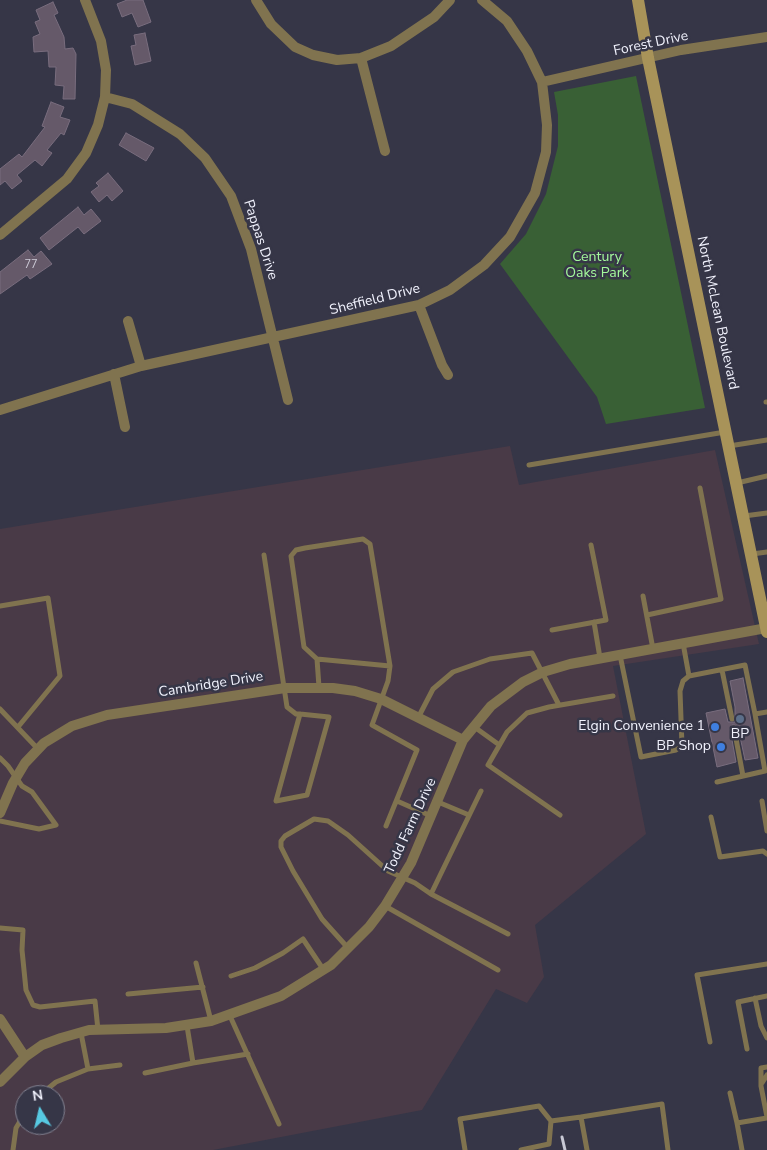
<!DOCTYPE html>
<html>
<head>
<meta charset="utf-8">
<style>
	body { margin:0 }
	#map { position:relative; width:767px; height:1150px; overflow:hidden; background:#363647; font-family:"Nunito Sans",sans-serif }
	canvas { display:block }
	.north { position:absolute; left:15px; top:1085px; width:50px; height:50px; box-sizing:border-box; background:#363647; border:1px solid #818190; border-radius:50%; rotate:351deg; font-size:14px; font-weight:700; line-height:20px; text-align:center; color:#f1f2fd }
	.north::after { content:''; display:block; margin:auto; width:18px; height:22px; background:#57c9e2; clip-path:polygon(50% 0,100% 100%,50% 72%,0 100%) }
</style>
</head>
<body>
<div id="map">
<canvas width="767" height="1150"></canvas>
<div class="north">N</div>
</div>
<script>
const g = document.querySelector('canvas').getContext('2d');
g.lineJoin = 'round';
function paint(path, color) { g.fillStyle = color; g.fill(path, 'evenodd'); }
const shape = rows => new Path2D(rows.map(r => 'M' + r).join(''));
function trace(path, color, width, dash) { g.strokeStyle = color; g.lineWidth = width; g.lineCap = dash ? 'butt' : 'round'; g.setLineDash(dash || []); g.stroke(path); }
function label(font, color, halo, rows, align = 'center') {
  g.font = font + ' "Nunito Sans",sans-serif'; g.lineWidth = 5; g.setLineDash([]); g.textBaseline = 'middle'; g.strokeStyle = halo; g.fillStyle = color; for (const [text, x, y, turn = 0] of rows) {
    g.save(); g.translate(x, y); g.rotate((+turn || 0) * Math.PI / 180); g.textAlign = isNaN(turn) ? turn : align; if (halo) g.strokeText(text, 0, 0); g.fillText(text, 0, 0); g.restore();
  }
}
const commercial = shape([
	[510,446,519,485,715,450,759,644,613,666,646,834,535,925,544,977,527,1003,496,989,422,1110,213,1150,0,1150,0,529],
	[25,1095,55,1095,55,1125,25,1125]
]);
const green = shape([
	[636,76,705,408,606,424,597,397,500,264,526,234,546,194,558,146,558,115,554,92]
]);
const building = shape([
	[127,0,143,0,151,22,138,27,132,13,122,17,117,4,127,0],
	[53,2,58,13,54,15,64,37,65,49,73,48,76,54,75,99,63,99,64,86,55,85,56,67,49,67,48,51,34,52,33,37,40,34,35,22,40,20,36,10,53,2],
	[145,33,151,61,135,65,131,46,136,45,134,35,145,33],
	[51,102,64,107,60,117,70,120,64,135,61,133,47,150,52,153,42,166,35,160,17,175,22,181,12,189,5,181,0,185,0,169,19,154,22,157,45,127,42,126,51,102],
	[126,133,154,148,146,161,119,145,126,133],
	[108,173,123,191,112,201,107,195,99,202,91,192,99,186,96,183,108,173],
	[78,207,84,215,91,209,101,221,84,234,78,227,49,250,40,238,78,207],
	[28,250,34,257,41,251,52,264,30,279,27,275,0,294,0,272,28,250],
	[743,678,758,758,745,760,738,727,733,724,730,729,736,762,717,767,706,713,725,709,728,722,735,722,735,707,730,681,743,678]
]);
const service = shape([
	[766,402,767,402],
	[729,446,767,440],
	[529,465,725,432],
	[737,483,767,476],
	[744,516,767,513],
	[752,554,767,552],
	[264,555,287,707,296,714,300,714,329,717,307,795,276,801,300,714],
	[643,596,653,649],
	[0,606,48,598,60,676,18,727],
	[647,615,721,599,700,488],
	[594,622,600,658],
	[552,630,606,620,591,545],
	[683,643,689,676,745,665,755,714],
	[620,655,641,757,676,750,682,746,680,691,683,681,689,676],
	[317,659,390,666],
	[722,670,732,719],
	[319,687,317,659,304,647,291,556,296,550,305,548,363,539,370,544,390,666,388,681,372,725,417,750,386,826],
	[0,709,38,749],
	[419,716,433,689,453,672,490,659,532,653,559,705],
	[473,726,498,744],
	[734,728,743,776],
	[0,758,8,766,22,786,32,792,56,825,39,829,0,821],
	[717,782,765,771,755,714,767,712],
	[397,801,431,816],
	[762,801,767,831],
	[438,802,469,815],
	[560,815,488,765,507,732,527,713,549,707,613,696],
	[711,817,720,857,763,851,767,854],
	[431,894,481,791],
	[385,906,498,970],
	[0,928,23,930,22,950,26,990,33,1005,40,1007,95,1001,98,1030],
	[348,948,322,919,293,871,281,847,281,841,285,836,314,819,328,821,348,835,388,871,415,883,431,894,508,934],
	[196,963,211,1021],
	[231,976,255,968,283,953,303,939,323,969],
	[128,994,203,987],
	[755,998,761,1026,767,1038],
	[230,1016,279,1124],
	[187,1026,193,1063,248,1054],
	[710,1042,697,975,767,964],
	[747,1049,738,1002,767,996],
	[767,1067,761,1068,761,1086,767,1117],
	[88,1069,120,1065],
	[145,1073,193,1063],
	[762,1083,767,1075],
	[730,1093,737,1123],
	[40,1095,56,1082,88,1069,81,1033],
	[551,1121,581,1117],
	[13,1150,16,1128,25,1113],
	[465,1150,460,1119,539,1106,551,1121,549,1144,521,1150],
	[587,1150,581,1117,662,1104,668,1150],
	[742,1150,737,1123,767,1118]
]);
const minor = shape([
	[256,0,271,24,295,47,313,55,337,60,361,58,391,46,434,17,450,0],
	[361,58,385,151],
	[542,82,681,50,767,37],
	[105,97,132,104,180,134,205,158,231,196,251,249,288,400],
	[0,235,67,179,86,153,98,125,105,97,106,70,101,41,85,0],
	[419,305,442,365,448,375],
	[128,321,141,366],
	[114,374,125,427],
	[0,410,141,366,419,305,450,290,484,265,510,237,535,193,546,152,547,125,542,82,527,51,507,21,482,0],
	[0,813,13,783,25,763,44,743,72,726,107,715,285,688,333,688,355,691,381,699,463,740],
	[0,1019,25,1057],
	[0,1082,25,1057,42,1045,61,1038,89,1030,166,1028,211,1021,281,996,331,965,369,927,385,906,411,863,463,740,491,706,523,682,543,672,570,664,767,628]
]);
const secondary = shape([
	[638,0,648,58,767,632]
]);
const rail = shape([
	[562,1137,565,1150]
]);
const markers = [
	[740,719,5,"#5c6f8a"],
	[715,727,5,"#3f7fe0"],
	[721,747,5,"#3f7fe0"]
];
const numberNames = [
	["77",31,265]
];
const streetNames = [
	["Forest Drive",651,44,-12],
	["Pappas Drive",260,240,72],
	["Sheffield Drive",375,300,-14],
	["North McLean Boulevard",717,313,78],
	["Cambridge Drive",211,685,-9],
	["Todd Farm Drive",411,826,-65]
];
const parkNames = [
	["Century",597,258],
	["Oaks Park",597,274]
];
const poiNames = [
	["Elgin Convenience 1",705,727],
	["BP",740,735,"center"],
	["BP Shop",711,747]
];
paint(commercial, '#493a47');
paint(green, '#396035');
paint(building, '#655969');
trace(building, '#796d7e', 1);
trace(service, '#80734f', 5);
trace(minor, '#80734f', 10);
trace(secondary, '#a89359', 12);
trace(rail, '#c8c9d5', 3);
for (const [x, y, r, color] of markers) { const dot = new Path2D(); dot.arc(x, y, r, 0, 2 * Math.PI); g.fillStyle = color; g.fill(dot); trace(dot, '#363647', 2); }
label('11px', '#ceccd8', null, numberNames);
label('14px', '#f1f2fd', '#363647', streetNames);
label('14px', '#a3f89b', '#363647', parkNames);
label('14px', '#f1f2fd', '#363647', poiNames, 'right');
</script>
</body>
</html>
